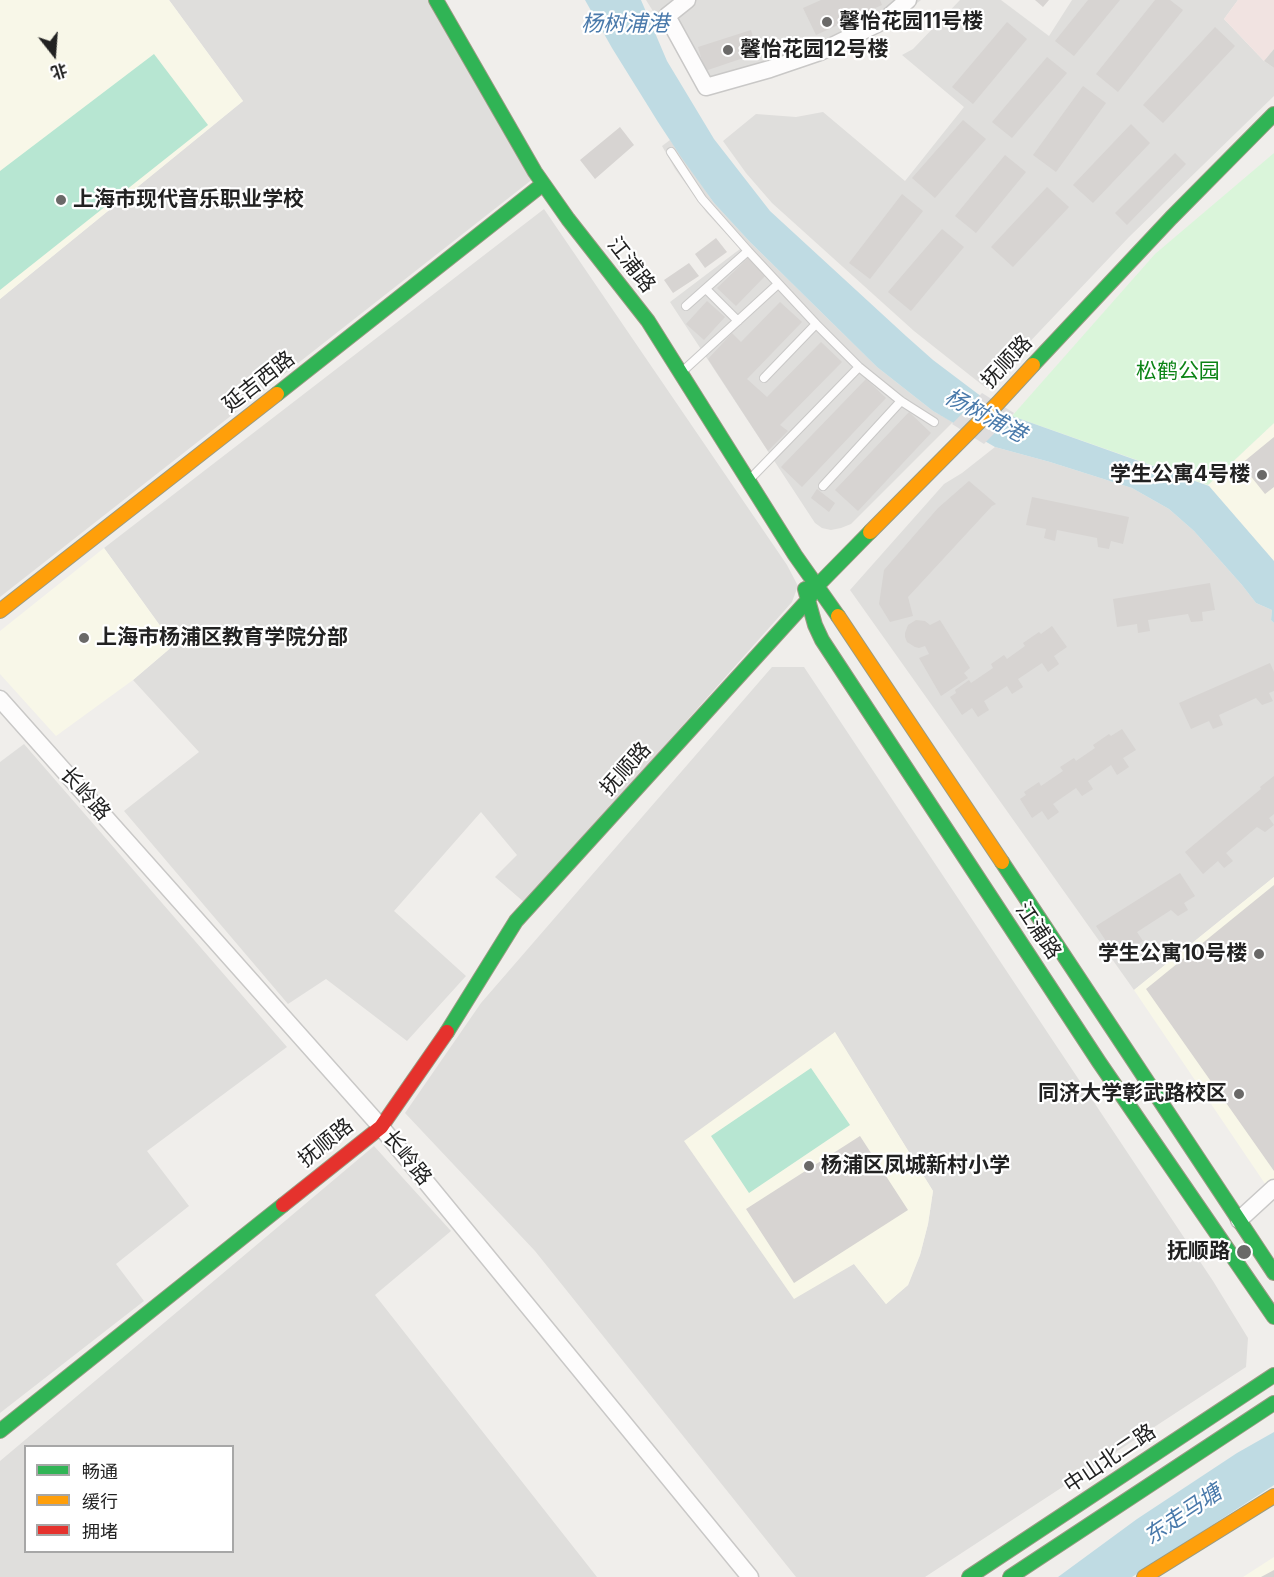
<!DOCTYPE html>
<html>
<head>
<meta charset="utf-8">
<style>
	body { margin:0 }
	#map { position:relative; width:1274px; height:1577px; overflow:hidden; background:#f0eeeb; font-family:Inter,"Noto Sans SC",sans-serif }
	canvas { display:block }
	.legend { position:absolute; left:24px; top:1445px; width:210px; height:108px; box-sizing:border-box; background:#fff; border:2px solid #a7a7a7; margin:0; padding:8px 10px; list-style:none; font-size:18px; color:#222 }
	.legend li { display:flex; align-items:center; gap:12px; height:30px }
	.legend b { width:30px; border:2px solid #a7a7a7 }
	.north { position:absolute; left:24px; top:24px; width:60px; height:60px; -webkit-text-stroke:4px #fff; paint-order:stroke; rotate:163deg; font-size:16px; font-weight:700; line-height:24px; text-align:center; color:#222 }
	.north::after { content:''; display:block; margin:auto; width:21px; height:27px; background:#222; clip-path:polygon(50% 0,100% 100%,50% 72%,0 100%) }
</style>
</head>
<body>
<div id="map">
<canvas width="1274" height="1577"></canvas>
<ul class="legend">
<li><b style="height:8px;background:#30b455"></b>畅通</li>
<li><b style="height:8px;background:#ff9f0a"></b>缓行</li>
<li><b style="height:8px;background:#e5322d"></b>拥堵</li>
</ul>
<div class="north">北</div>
</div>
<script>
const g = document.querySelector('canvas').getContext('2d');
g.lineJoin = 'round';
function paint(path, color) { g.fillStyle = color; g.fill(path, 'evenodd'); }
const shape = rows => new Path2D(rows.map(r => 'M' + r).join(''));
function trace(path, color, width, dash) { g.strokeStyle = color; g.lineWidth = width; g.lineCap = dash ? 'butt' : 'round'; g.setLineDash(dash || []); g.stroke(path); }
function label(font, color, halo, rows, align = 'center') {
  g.font = font + ' Inter,"Noto Sans SC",sans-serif'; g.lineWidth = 4.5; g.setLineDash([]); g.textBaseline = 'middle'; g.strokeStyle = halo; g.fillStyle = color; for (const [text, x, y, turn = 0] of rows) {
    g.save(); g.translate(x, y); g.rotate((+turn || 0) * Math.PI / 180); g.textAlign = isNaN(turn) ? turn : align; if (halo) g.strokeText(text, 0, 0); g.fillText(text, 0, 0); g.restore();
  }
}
const residential = shape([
	[169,0,430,0,534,178,0,597,0,299,243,101],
	[646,0,921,0,884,30,812,60,706,96],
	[960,0,1001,0,1049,36,1072,0,1238,0,1224,19,1264,61,1274,68,1274,96,1129,237,986,388,914,331,772,203,746,173,723,141,756,114,796,117,823,112,905,181,964,107,902,55,913,49],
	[670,140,714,203,750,242,877,367,933,411,953,422,851,524,841,528,831,530,822,528,815,523,670,302,740,249,706,212,675,169,662,146],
	[544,209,787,565,798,586,792,602,525,903,495,877,517,855,481,812,394,911,466,976,407,1041,326,979,288,1004,124,811,199,752,133,680,174,645,104,548],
	[995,447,1050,462,1132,488,1169,509,1194,531,1242,585,1256,603,1272,610,1271,620,1274,623,1274,877,1134,990,850,590,944,484,962,473],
	[772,667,804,667,1213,1281,1248,1338,1246,1367,925,1577,796,1577,535,1251,405,1113,481,1003],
	[834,1032,933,1191,928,1224,920,1255,908,1285,886,1304,854,1264],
	[24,744,287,1047,147,1151,189,1206,116,1264,144,1301,0,1413,0,762],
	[374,1146,451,1231,375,1295,597,1577,0,1577,0,1461],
	[26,1446,232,1446,232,1552,26,1552]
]);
const commercial = shape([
	[1238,0,1274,0,1274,49,1264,61,1224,19]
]);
const education = shape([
	[0,0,169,0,243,101,0,299],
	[1274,423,1274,561,1208,485],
	[104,548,174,645,133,680,56,736,0,674,0,631],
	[1274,877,1274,1197,1134,990],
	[835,1032,933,1191,928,1224,920,1255,908,1285,886,1304,854,1264,794,1299,684,1141],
	[1274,1557,1274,1577,1243,1577]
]);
const park = shape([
	[1274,153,1274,423,1208,485,1012,416,1155,254]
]);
const pitch = shape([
	[154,54,208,125,0,290,0,171],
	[811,1068,850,1125,749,1193,711,1136]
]);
const water = shape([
	[585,0,641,0,667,61,714,139,770,211,906,336,933,360,978,394,1012,416,1209,486,1274,561,1274,623,1271,620,1272,610,1256,603,1242,585,1194,531,1169,509,1132,488,1050,462,995,447,933,411,877,367,750,242,714,203,681,157,658,122,612,48],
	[1274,1432,1274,1485,1132,1577,1058,1577,1137,1519,1237,1453]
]);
const pier = shape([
	[982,393,1014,413,984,444,952,424]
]);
const building = shape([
	[821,0,880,0,882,5,816,35,803,8],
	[1035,0,1049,0,1043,7],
	[1088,0,1120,0,1074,56,1055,41],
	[1155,0,1170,0,1183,10,1118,92,1096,74],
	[1007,22,1027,39,973,104,952,87],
	[1215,27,1235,46,1163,123,1143,105],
	[751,30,758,53,705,71,698,47],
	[1274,49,1274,68,1264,61],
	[1047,57,1067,73,1012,138,992,122],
	[1083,86,1106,103,1056,172,1033,155],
	[963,120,986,139,935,198,912,178],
	[1131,124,1150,143,1093,203,1073,185],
	[620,127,634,145,595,179,580,160],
	[1175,153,1186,164,1127,225,1115,213],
	[1005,155,1026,172,976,233,955,216],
	[1047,187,1069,207,1013,267,991,247],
	[902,194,923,211,870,279,849,263],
	[942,229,964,247,911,311,888,292],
	[716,238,727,252,705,268,695,254],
	[748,258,766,275,736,306,717,288],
	[689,263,699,276,673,293,664,280],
	[707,301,725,317,704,340,686,324],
	[780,302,802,322,747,379,767,397,821,342,842,362,780,425,788,431,768,451,708,359,732,333,741,342],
	[866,379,886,398,802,487,781,467],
	[909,412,931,433,858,511,835,490],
	[1274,437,1274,487,1265,494,1241,464],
	[969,481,996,504,992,506,908,597,913,616,890,622,879,604,884,570,938,508],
	[817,489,835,503,829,512,811,498],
	[1032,497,1129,517,1123,544,1111,541,1109,549,1098,547,1097,538,1057,530,1055,541,1044,538,1046,529,1026,525],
	[1210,583,1215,610,1202,612,1203,621,1191,622,1188,614,1148,620,1150,631,1138,633,1137,624,1117,627,1113,599],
	[916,620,925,621,930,625,940,620,970,668,964,673,968,678,941,696,919,658,929,654,925,646,919,648,915,647,907,642,905,637,905,633,908,625],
	[1052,626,1067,647,1054,656,1059,664,1048,672,1042,663,1018,679,1023,687,1012,694,1007,686,984,701,989,710,978,717,972,708,962,715,950,697,956,693,955,690,969,680,971,683,993,668,991,664,1004,655,1007,659,1025,646,1023,643,1039,632,1041,634],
	[1270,663,1274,672,1274,691,1269,693,1273,701,1262,705,1256,698,1219,715,1223,725,1213,729,1209,721,1191,729,1179,703],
	[1122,729,1136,750,1123,758,1129,767,1117,775,1111,765,1088,781,1093,789,1082,796,1076,788,1053,804,1059,812,1048,820,1042,811,1032,818,1020,799,1026,795,1024,792,1039,782,1041,786,1063,771,1060,767,1074,758,1076,761,1095,748,1093,745,1109,734,1111,736],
	[1274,776,1274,814,1269,818,1274,825,1265,832,1257,827,1226,853,1233,861,1224,868,1218,861,1203,874,1185,852,1261,789,1260,787],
	[1180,873,1195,896,1184,903,1188,910,1178,916,1171,910,1137,932,1143,941,1133,947,1129,940,1112,950,1096,926],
	[1274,885,1274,1171,1146,989],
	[860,1136,908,1210,794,1283,746,1209],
	[1274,1570,1274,1577,1261,1577]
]);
const lane = shape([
	[671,152,702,199,748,251,816,324,859,367,901,401,934,422],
	[706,289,738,321],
	[686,306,748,251],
	[684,370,778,284],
	[764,378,816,324],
	[751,478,859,367],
	[823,486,901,401]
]);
const street = shape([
	[687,0,667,16,706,87,770,69,820,52,885,20,908,0],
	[0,699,381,1127,750,1577],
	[1239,1220,1274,1188]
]);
const fast = shape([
	[436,0,535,172,568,219,648,321,795,555,838,616],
	[1033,365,1171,218,1274,114],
	[277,394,543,184],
	[805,589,815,625,822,640,1099,1062,1274,1317],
	[1002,862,1274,1273],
	[447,1032,516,921,808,600,817,586,870,532],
	[0,1431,283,1205],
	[969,1577,1274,1375],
	[1010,1577,1274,1403]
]);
const slow = shape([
	[870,532,998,403,1033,365],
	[0,611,277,394],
	[838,616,1002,862],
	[1144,1577,1274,1496]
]);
const jam = shape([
	[283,1205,381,1127,447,1032]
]);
const markers = [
	[827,22,6,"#6a6968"],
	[728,50,6,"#6a6968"],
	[61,200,6,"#6a6968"],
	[1262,475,6,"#6a6968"],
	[84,638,6,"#6a6968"],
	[1259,954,6,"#6a6968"],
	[1239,1094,6,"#6a6968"],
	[809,1166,6,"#6a6968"],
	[1244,1252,8,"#6a6968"]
];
const poiNames = [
	["馨怡花园11号楼",839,22],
	["馨怡花园12号楼",740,50],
	["上海市现代音乐职业学校",73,200],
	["学生公寓4号楼",1250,475,"right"],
	["上海市杨浦区教育学院分部",96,638],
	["学生公寓10号楼",1247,954,"right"],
	["同济大学彰武路校区",1227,1094,"right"],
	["杨浦区凤城新村小学",821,1166],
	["抚顺路",1230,1252,"right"]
];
const streetNames = [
	["江浦路",631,265,52],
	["抚顺路",1007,362,-47],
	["延吉西路",259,382,-38],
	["抚顺路",626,769,-48],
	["长岭路",85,794,48],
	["江浦路",1038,931,56],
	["抚顺路",326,1143,-39],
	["长岭路",407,1158,51],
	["中山北二路",1110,1459,-34]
];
const parkNames = [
	["松鹤公园",1178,372]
];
const waterNames = [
	["杨树浦港",625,24],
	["杨树浦港",985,416,28],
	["东走马塘",1183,1515,-34]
];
paint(residential, '#dfdedc');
paint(commercial, '#f1e3e1');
paint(education, '#f8f7e8');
paint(park, '#daf5da');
paint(pitch, '#b7e6d2');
paint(water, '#bfdbe3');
paint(pier, '#dedddd');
paint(building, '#d7d4d2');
trace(lane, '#c9c8c7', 10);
trace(street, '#c9c8c7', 19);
trace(fast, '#999a82', 16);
trace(slow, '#999a82', 16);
trace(jam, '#999a82', 16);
trace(lane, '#fdfcfc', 8);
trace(street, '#fdfcfc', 16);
trace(fast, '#30b455', 14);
trace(slow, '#ff9f0a', 14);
trace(jam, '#e5322d', 14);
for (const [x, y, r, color] of markers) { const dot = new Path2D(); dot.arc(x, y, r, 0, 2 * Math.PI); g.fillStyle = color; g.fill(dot); trace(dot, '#fff', 2); }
label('bold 21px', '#222', '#fff', poiNames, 'left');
label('21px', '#222', '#fff', streetNames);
label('21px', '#0c8416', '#fff', parkNames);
label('italic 22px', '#4a7aab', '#fff', waterNames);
</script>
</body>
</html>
